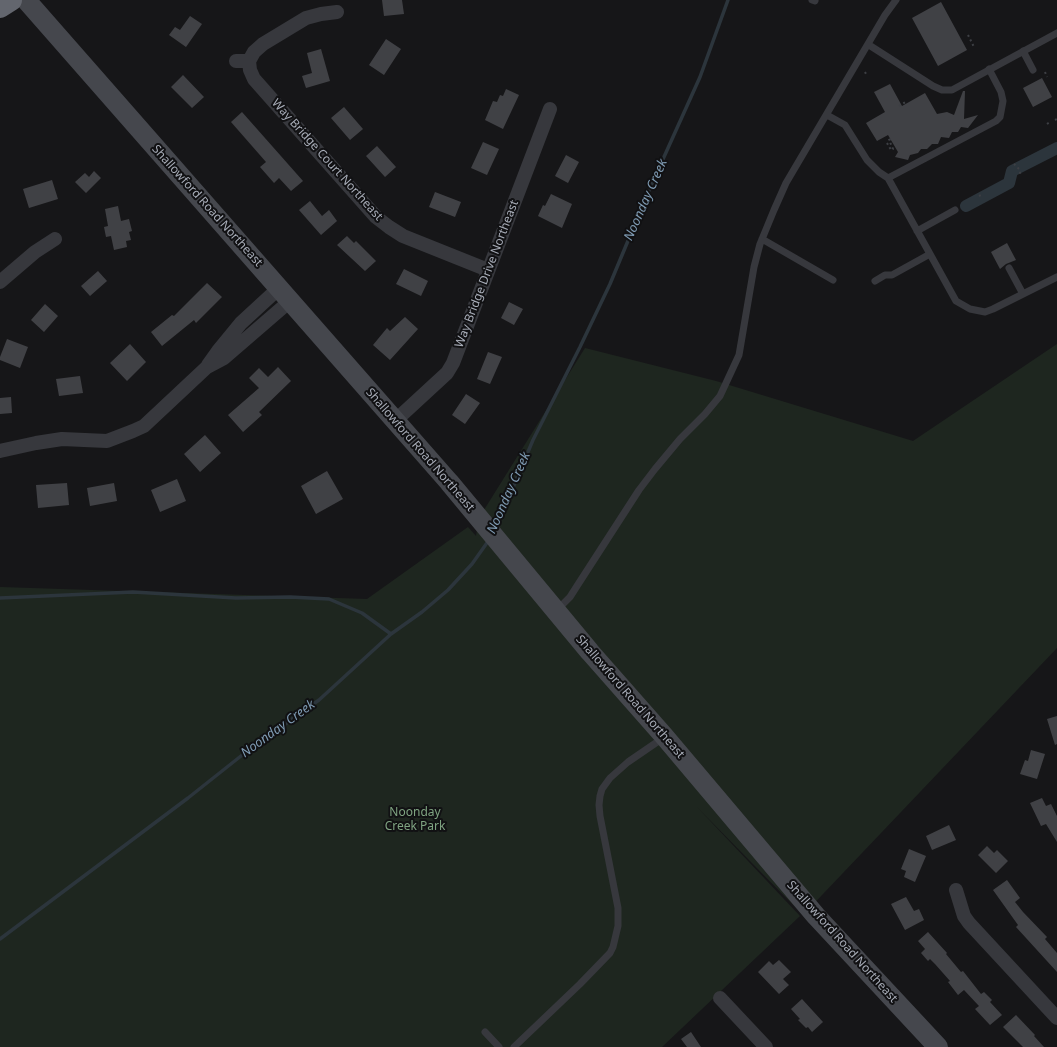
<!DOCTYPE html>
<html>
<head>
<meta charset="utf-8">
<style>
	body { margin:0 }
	canvas { display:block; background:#161618 }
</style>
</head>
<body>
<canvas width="1057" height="1047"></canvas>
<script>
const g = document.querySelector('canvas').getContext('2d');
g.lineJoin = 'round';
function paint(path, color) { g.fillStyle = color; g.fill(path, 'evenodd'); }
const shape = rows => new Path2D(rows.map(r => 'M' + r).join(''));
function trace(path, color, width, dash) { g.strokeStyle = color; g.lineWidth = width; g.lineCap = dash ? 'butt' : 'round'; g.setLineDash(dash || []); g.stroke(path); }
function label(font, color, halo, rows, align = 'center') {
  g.font = font + ' "Noto Sans",sans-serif'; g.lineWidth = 4; g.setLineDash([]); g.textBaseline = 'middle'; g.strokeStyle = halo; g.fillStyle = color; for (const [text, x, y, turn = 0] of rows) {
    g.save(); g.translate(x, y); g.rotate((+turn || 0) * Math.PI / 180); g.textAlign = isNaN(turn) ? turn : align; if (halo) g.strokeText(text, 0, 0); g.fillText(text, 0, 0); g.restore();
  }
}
const green = shape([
	[1057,344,1057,648,803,915,696,806,800,916,662,1047,0,1047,0,587,367,599,468,527,476,536,479,518,585,348,716,381,913,441]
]);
const stream = shape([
	[496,528,533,440,580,347,610,284,650,188,700,77,728,0],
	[0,598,133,592,236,598,290,597,329,599,362,613,391,634],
	[0,939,188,798,246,752,319,700,391,634,422,612,448,590,472,564,489,540]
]);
const canal = shape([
	[966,206,1009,183,1012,171,1057,148]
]);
const building = shape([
	[382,0,402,0,404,14,384,16],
	[941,2,967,50,938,66,912,18],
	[190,16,202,24,186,47,169,35,175,27,180,30],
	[386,39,401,49,384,75,369,65],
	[321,49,330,81,306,88,302,76,312,73,307,53],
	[183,75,204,97,192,108,171,87],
	[1042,78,1052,97,1033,107,1023,88],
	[890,84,902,106,925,93,937,114,947,112,954,115,963,91,965,91,964,119,978,115,968,128,961,127,958,132,952,132,949,138,941,137,938,144,932,144,927,149,921,149,918,153,910,155,908,160,895,157,898,152,888,135,877,141,866,123,885,112,874,92],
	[506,89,519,95,503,129,485,120,493,101,497,102,500,95,503,96],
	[344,107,363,129,350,140,331,118],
	[242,112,303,181,291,191,279,178,274,183,260,167,266,162,231,122],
	[483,142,499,149,487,175,471,168],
	[377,146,396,167,385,177,366,156],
	[566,155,579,162,568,183,555,176],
	[94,171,101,178,86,193,75,182,85,173,89,177],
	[52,180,58,199,29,208,23,189],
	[435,192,461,202,455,217,429,207],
	[551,194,572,204,562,228,538,216,543,205,545,206],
	[310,201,322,216,329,210,337,221,321,235,299,210],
	[118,206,121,221,129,219,132,231,129,232,131,240,126,241,127,247,114,250,111,236,106,237,104,227,108,226,105,209],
	[347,236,354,243,356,241,376,261,365,271,337,245],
	[1007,243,1016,260,1006,264,1000,269,991,252],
	[404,269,428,281,421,296,396,284],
	[98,271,107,281,90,296,81,286],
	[207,283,222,297,196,323,194,320,162,346,151,332,172,315,174,316],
	[509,302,523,309,514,325,501,318],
	[45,304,58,316,44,332,31,320],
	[405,317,418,329,390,360,373,345,387,328,390,331],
	[7,339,28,347,20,368,0,360,0,357],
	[130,344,146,362,127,381,110,363],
	[488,352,502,357,490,384,477,379],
	[278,367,291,381,259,412,262,415,243,432,228,415,259,388,249,378,259,368,268,377],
	[80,376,83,393,59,396,56,379],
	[466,394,480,403,465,424,452,415],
	[11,397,12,413,0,414,0,398],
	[205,435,221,453,200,472,184,454],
	[327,471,343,499,316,514,301,486],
	[177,479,186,501,160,512,151,490],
	[67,483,69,505,38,508,36,485],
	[114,483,117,501,90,506,87,488],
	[1057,716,1057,744,1055,745,1047,719],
	[1031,750,1045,754,1037,779,1020,774,1025,760,1028,761],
	[1042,798,1046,806,1051,804,1057,816,1057,842,1046,824,1041,826,1030,803],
	[949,825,956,840,932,850,926,836],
	[987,846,994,853,997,850,1008,861,996,873,978,855],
	[909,849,926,856,915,882,904,877,906,871,901,869],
	[1007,880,1020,898,1015,902,1023,912,1047,937,1045,939,1057,953,1057,972,1016,927,1018,925,993,890],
	[906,897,914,911,919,909,924,920,905,930,891,904],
	[928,932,947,953,946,954,961,972,963,971,981,994,984,992,992,1000,990,1002,1002,1015,990,1025,975,1009,979,1006,964,990,958,995,948,982,950,981,935,964,930,959,928,961,921,953,925,949,918,941],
	[779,960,791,972,783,979,789,985,779,994,758,972,769,961,773,965],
	[802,999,823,1022,812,1032,808,1027,806,1028,798,1020,800,1019,791,1009],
	[1016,1015,1035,1035,1034,1036,1044,1047,1023,1047,1003,1027],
	[691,1032,701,1047,687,1047,681,1039]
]);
const path = shape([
	[968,35,974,47],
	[865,72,866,74],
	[1045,72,1047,77],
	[899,106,907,101],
	[1055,120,1057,119],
	[1047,124,1050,122],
	[887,143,891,150,893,149,889,140,891,139],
	[1014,164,1019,169,1021,176],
	[979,196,983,194]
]);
const lane = shape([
	[812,0,815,1],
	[869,45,933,86,942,90,952,90,1057,33],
	[1023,51,1033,70],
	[827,115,845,125,867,160,879,172,888,178,956,301,970,309,985,312,993,309,1057,277],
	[888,178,996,121,1000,117,1003,101,1001,92,989,69],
	[917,231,955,210],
	[762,239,833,280],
	[1009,268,1023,294],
	[875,281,885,275,892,275,930,254],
	[557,610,570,597,577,586,639,490,655,469,680,439,705,414,720,396,739,355,754,267,760,244,774,210,786,183,885,15,896,0],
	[485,1032,499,1047],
	[514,1047,580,984,610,953,613,947,618,926,618,908,600,816,599,805,600,796,602,789,610,778,628,762,663,738]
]);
const street = shape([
	[337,12,321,14,306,18,263,44,254,52,249,61,250,70,254,79,376,217,389,227,403,236,488,270],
	[236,61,249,61],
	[0,282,35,252,55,239],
	[208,365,218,351,241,323,279,288],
	[396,420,447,373,453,363,550,109],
	[0,451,36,443,62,439,107,441,133,431,144,426,207,367,224,358,290,301],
	[956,890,964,916,969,923,1057,1018],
	[720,998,766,1047]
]);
const secondary = shape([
	[26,0,449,482,590,652,664,736,816,916,938,1047]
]);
const highway = shape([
	[0,7,11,0]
]);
const streetNames = [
	["Way Bridge Court Northeast",327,160,48],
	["Shallowford Road Northeast",207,206,48],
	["Way Bridge Drive Northeast",487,274,-69],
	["Shallowford Road Northeast",420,450,49],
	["Shallowford Road Northeast",630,697,49],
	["Shallowford Road Northeast",842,942,48]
];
const parkNames = [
	["Noonday",415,813],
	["Creek Park",415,827]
];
const waterNames = [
	["Noonday Creek",646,200,-66],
	["Noonday Creek",509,493,-66],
	["Noonday Creek",278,729,-36]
];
paint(green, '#1e261f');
trace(stream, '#2c353c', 3.5);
trace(canal, '#2c353c', 12);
paint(building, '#404145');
trace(path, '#3d3f44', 2, [2, 3]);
trace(lane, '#37383d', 7);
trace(street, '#37383d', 14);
trace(secondary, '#45474d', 20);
trace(highway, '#63666e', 22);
label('12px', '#a8adb8', '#111113', streetNames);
label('12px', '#7fa381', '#111113', parkNames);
label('italic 13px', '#7f9bb3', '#111113', waterNames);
</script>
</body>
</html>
